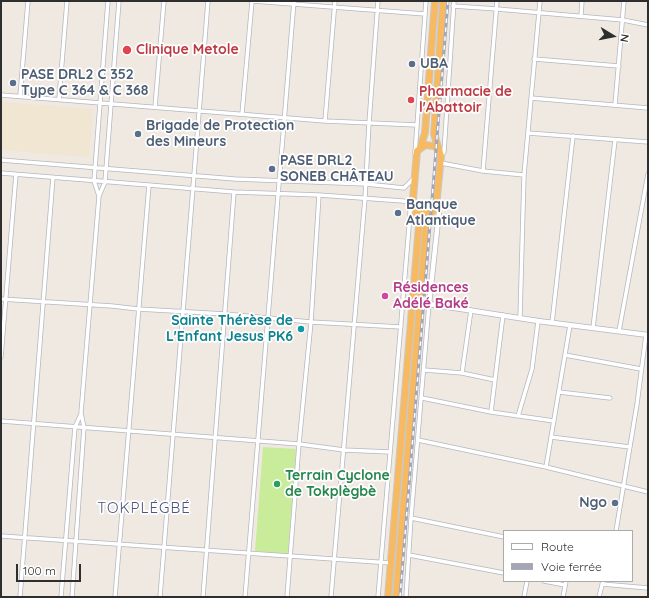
<!DOCTYPE html>
<html>
<head>
<meta charset="utf-8">
<style>
	body { margin:0 }
	#map { position:relative; width:649px; height:598px; overflow:hidden; background:#efe9e1; font-family:Quicksand,sans-serif }
	canvas { display:block }
	.frame { position:absolute; inset:0; border:2px solid #2e2e2e; pointer-events:none }
	.legend { position:absolute; left:503px; top:530px; width:130px; height:52px; box-sizing:border-box; background:#fff; border:1px solid #ababab; margin:0; padding:5px 7px; list-style:none; font-size:12px; color:#2e2e2e }
	.legend li { display:flex; align-items:center; gap:8px; height:20px }
	.legend b { width:20px; border:1px solid #ababab }
	.north { position:absolute; left:593px; top:16px; width:40px; height:40px; -webkit-text-stroke:3px #fff; paint-order:stroke; rotate:100deg; font-size:11px; font-weight:700; line-height:16px; text-align:center; color:#2e2e2e }
	.north::after { content:''; display:block; margin:auto; width:14px; height:18px; background:#2e2e2e; clip-path:polygon(50% 0,100% 100%,50% 72%,0 100%) }
	.scale { position:absolute; left:16px; top:564px; width:65px; height:18px; box-sizing:border-box; border:2px solid #2e2e2e; border-top:0; padding-left:5px; font-size:12px; line-height:14px; white-space:nowrap; color:#2e2e2e; -webkit-text-stroke:3px #fff; paint-order:stroke }
</style>
</head>
<body>
<div id="map">
<canvas width="649" height="598"></canvas>
<div class="frame"></div>
<ul class="legend">
<li><b style="height:5px;background:#fff"></b>Route</li>
<li><b style="height:5px;background:#a3a6b8"></b>Voie ferrée</li>
</ul>
<div class="north">N</div>
<div class="scale">100 m</div>
</div>
<script>
const g = document.querySelector('canvas').getContext('2d');
g.lineJoin = 'round';
function paint(path, color) { g.fillStyle = color; g.fill(path, 'evenodd'); }
const shape = rows => new Path2D(rows.map(r => 'M' + r).join(''));
function trace(path, color, width, dash) { g.strokeStyle = color; g.lineWidth = width; g.lineCap = dash ? 'butt' : 'round'; g.setLineDash(dash || []); g.stroke(path); }
function label(font, color, halo, rows, align = 'center') {
  g.font = font + ' Quicksand,sans-serif'; g.lineWidth = 3.5; g.setLineDash([]); g.textBaseline = 'middle'; g.strokeStyle = halo; g.fillStyle = color; for (const [text, x, y, turn = 0] of rows) {
    g.save(); g.translate(x, y); g.rotate((+turn || 0) * Math.PI / 180); g.textAlign = isNaN(turn) ? turn : align; if (halo) g.strokeText(text, 0, 0); g.fillText(text, 0, 0); g.restore();
  }
}
const education = shape([
	[1,102,93,109,89,157,1,150]
]);
const pitch = shape([
	[263,447,296,449,288,554,255,551]
]);
const minor = shape([
	[253,1,425,14],
	[453,6,497,9,623,20,648,25],
	[581,16,582,1],
	[534,59,619,66],
	[1,95,325,121,417,125],
	[20,96,28,1],
	[531,98,648,108],
	[59,99,67,1],
	[615,105,624,1],
	[155,107,164,1],
	[242,114,252,1],
	[325,121,335,1],
	[528,133,648,142],
	[415,153,426,1],
	[441,156,444,152,454,1],
	[1,160,235,179,366,184,404,188,414,178],
	[441,163,483,171,524,175],
	[483,171,497,1],
	[1,173,234,192,319,195,403,201,413,204],
	[99,196,94,181,108,1],
	[1,299,112,306,138,309,225,314,311,322,401,327],
	[471,310,462,373,495,380],
	[520,318,524,175,540,1],
	[552,323,573,136],
	[593,328,615,140],
	[619,331,648,174],
	[565,355,641,369],
	[1,357,16,174],
	[424,370,462,373],
	[559,392,610,398],
	[422,398,491,412,554,421],
	[491,412,503,315],
	[518,416,532,369,538,321],
	[1,421,299,444,344,450,390,452],
	[551,437,630,447],
	[418,440,546,467,648,492],
	[546,467,570,325],
	[411,518,504,537],
	[616,531,637,404,646,335],
	[1,536,391,563],
	[409,555,504,573],
	[544,581,565,585],
	[602,584,648,588],
	[20,597,53,177],
	[61,597,75,427,81,414],
	[72,597,84,427,81,413,99,196,105,182,119,1],
	[115,597,149,185],
	[160,597,208,1],
	[203,597,234,192],
	[245,597,294,1],
	[287,597,299,444,311,322,319,195],
	[331,597,365,198,369,123,378,1],
	[378,597,410,215,410,211,414,207],
	[406,597,411,518,429,304],
	[524,597,527,581],
	[563,597,566,581],
	[599,597,603,581]
]);
const tertiary = shape([
	[437,205,439,212,429,304,538,321,648,335]
]);
const trunk = shape([
	[425,145,434,146,439,150,441,156,436,207,433,211,427,213,420,212,415,209,413,199,417,151,425,145],
	[420,148,425,133,435,1],
	[439,150,434,134,443,1],
	[388,597,419,225,415,209],
	[396,597,426,226,432,211]
]);
const rail = shape([
	[400,597,448,1]
]);
const markers = [
	[127,50,5,"#e0444e"],
	[412,64,4,"#5c6f8a"],
	[13,83,4,"#5c6f8a"],
	[411,100,4,"#e0444e"],
	[138,134,4,"#5c6f8a"],
	[272,169,4,"#5c6f8a"],
	[398,213,4,"#5c6f8a"],
	[385,296,4,"#d1479c"],
	[301,329,4,"#0f9aa8"],
	[277,484,4,"#2e9e5b"],
	[615,503,4,"#5c6f8a"]
];
const healthNames = [
	["Clinique Metole",136,50],
	["Pharmacie de",419,92],
	["l'Abattoir",419,108]
];
const serviceNames = [
	["UBA",420,64],
	["PASE DRL2 C 352",21,75],
	["Type C 364 & C 368",21,91],
	["Brigade de Protection",146,126],
	["des Mineurs",146,142],
	["PASE DRL2",280,161],
	["SONEB CHÂTEAU",280,177],
	["Banque",406,205],
	["Atlantique",406,221],
	["Ngo",607,503,"right"]
];
const hotelNames = [
	["Résidences",393,288],
	["Adélé Baké",393,304]
];
const cultureNames = [
	["Sainte Thérèse de",293,321],
	["L'Enfant Jesus PK6",293,337]
];
const leisureNames = [
	["Terrain Cyclone",285,476],
	["de Tokplègbè",285,492]
];
const neighbourhoodNames = [
	["TOKPLÉGBÉ",144,508]
];
paint(education, '#f0e6d1');
paint(pitch, '#c9ec9a');
trace(minor, '#b4b7c1', 5);
trace(tertiary, '#b4b7c1', 6);
trace(trunk, '#c9c9c9', 8);
trace(minor, '#fff', 3.5);
trace(tertiary, '#fff', 4.5);
trace(trunk, '#f8ba60', 6);
trace(rail, '#a3a6b8', 3);
trace(rail, '#fff', 1.5, [4.5]);
for (const [x, y, r, color] of markers) { const dot = new Path2D(); dot.arc(x, y, r, 0, 2 * Math.PI); g.fillStyle = color; g.fill(dot); trace(dot, '#fff', 1.5); }
label('bold 14px', '#be3a42', '#fff', healthNames, 'left');
label('bold 14px', '#4e5e75', '#fff', serviceNames, 'left');
label('bold 14px', '#b23c85', '#fff', hotelNames, 'left');
label('bold 14px', '#0d838f', '#fff', cultureNames, 'right');
label('bold 14px', '#27864d', '#fff', leisureNames, 'left');
g.letterSpacing = '1px';
label('15px', '#4d5680', '#fff', neighbourhoodNames);
g.letterSpacing = '0px';
</script>
</body>
</html>
